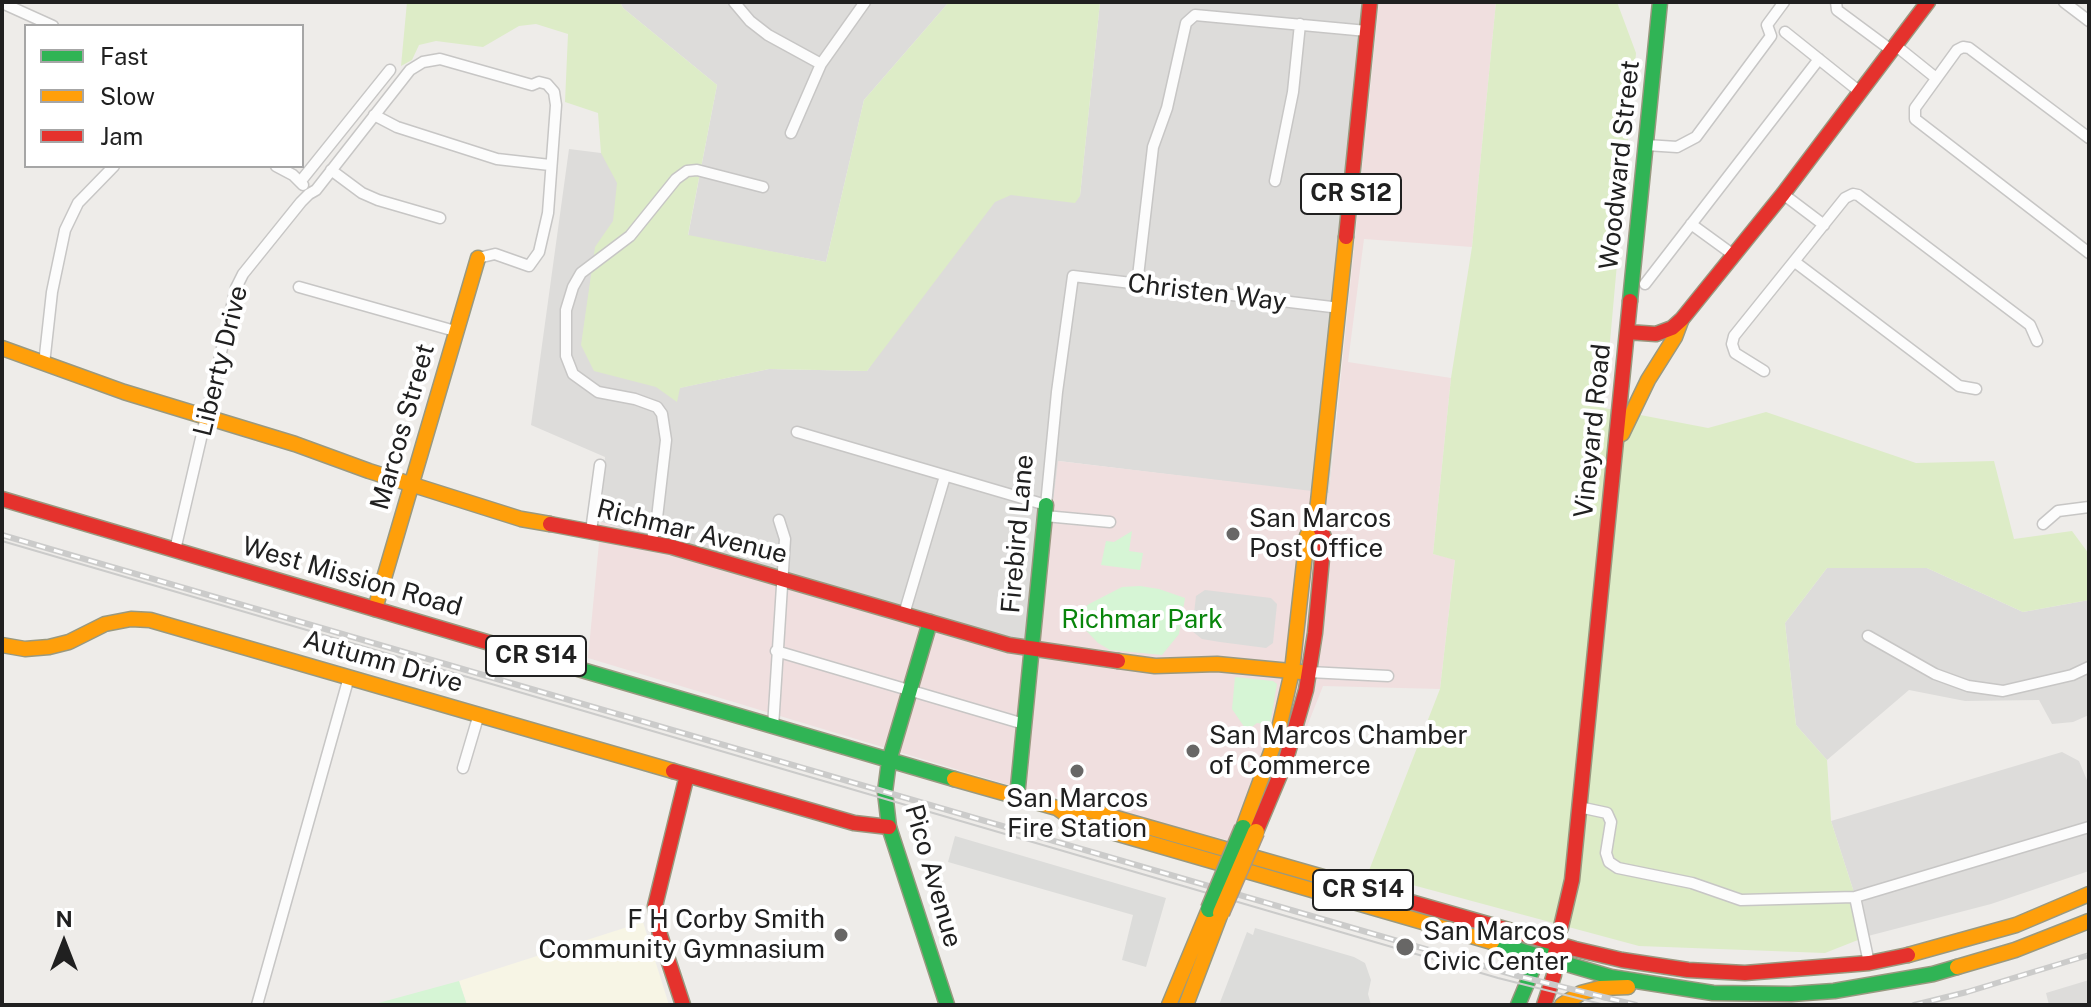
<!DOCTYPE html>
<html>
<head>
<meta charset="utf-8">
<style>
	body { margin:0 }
	#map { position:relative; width:2091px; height:1007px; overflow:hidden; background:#eeece9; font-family:"Public Sans",sans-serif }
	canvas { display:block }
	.frame { position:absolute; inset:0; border:4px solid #202020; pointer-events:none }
	.legend { position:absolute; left:24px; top:24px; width:280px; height:144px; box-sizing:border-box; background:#fff; border:2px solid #a6a6a6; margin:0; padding:10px 14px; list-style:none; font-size:24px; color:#202020 }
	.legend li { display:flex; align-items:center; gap:16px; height:40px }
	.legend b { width:40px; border:2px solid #a6a6a6 }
	.north { position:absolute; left:24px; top:903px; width:80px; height:80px; -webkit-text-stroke:6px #fff; paint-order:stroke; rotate:0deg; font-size:22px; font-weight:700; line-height:32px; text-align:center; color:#202020 }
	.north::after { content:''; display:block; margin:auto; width:28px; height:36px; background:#202020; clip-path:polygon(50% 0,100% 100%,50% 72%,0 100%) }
</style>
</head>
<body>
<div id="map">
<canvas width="2091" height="1007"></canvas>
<div class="frame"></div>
<ul class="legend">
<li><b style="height:10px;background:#30b455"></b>Fast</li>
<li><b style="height:10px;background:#ff9f0a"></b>Slow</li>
<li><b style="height:10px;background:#e5322d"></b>Jam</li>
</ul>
<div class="north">N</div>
</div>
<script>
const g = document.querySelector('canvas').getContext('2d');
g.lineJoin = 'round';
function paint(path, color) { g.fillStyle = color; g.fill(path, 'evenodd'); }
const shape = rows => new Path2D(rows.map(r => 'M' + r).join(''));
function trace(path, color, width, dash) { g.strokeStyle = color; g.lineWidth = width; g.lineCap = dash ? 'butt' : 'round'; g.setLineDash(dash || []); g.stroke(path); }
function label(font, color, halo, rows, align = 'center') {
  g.font = font + ' "Public Sans",sans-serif'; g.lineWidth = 8; g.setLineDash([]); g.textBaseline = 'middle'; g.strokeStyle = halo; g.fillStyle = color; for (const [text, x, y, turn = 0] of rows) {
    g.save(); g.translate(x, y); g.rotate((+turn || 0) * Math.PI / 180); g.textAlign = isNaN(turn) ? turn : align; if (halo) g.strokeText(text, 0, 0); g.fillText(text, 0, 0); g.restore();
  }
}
const residential = shape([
	[620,2,949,2,864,100,826,262,688,236,717,85,623,8],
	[1100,2,1371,2,1329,494,1059,461,1034,658,601,522,605,457,531,425,569,149,609,154,679,388,769,369,867,371,986,188,1080,196],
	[1827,568,1927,568,2023,612,2089,600,2089,715,2073,722,2052,724,2039,700,1965,701,1909,690,1827,760,1796,725,1785,623],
	[2062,752,2079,761,2089,785,2089,871,1991,904,1868,936,1831,821],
	[2089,980,2089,1005,2049,1005,2046,993]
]);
const commercial = shape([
	[1379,2,1496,2,1472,247,1364,239,1348,362,1451,378,1433,554,1455,559,1440,689,1323,686,1259,848,1005,784,588,658,601,522,1034,658,1058,461,1329,493]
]);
const education = shape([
	[643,922,669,1005,467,1005,459,981]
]);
const religious = shape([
	[1205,590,1271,598,1277,604,1273,643,1266,648,1220,642,1202,639,1192,631,1196,596],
	[955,836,1166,898,1146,967,1122,960,1133,915,948,862],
	[1255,928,1354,957,1365,963,1371,980,1368,994,1371,1005,1219,1005,1247,932,1253,935]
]);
const grass = shape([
	[407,2,620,2,623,8,717,85,688,235,826,262,864,100,949,2,1100,2,1080,196,1075,203,1011,195,995,202,867,371,769,369,680,388,677,402,656,387,594,371,581,345,595,247,613,221,617,183,601,153,598,113,565,102,568,34,536,24,519,26,483,47,436,41,419,45,412,60,401,66],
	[1496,2,1617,2,1636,53,1604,408,1708,428,1766,412,1916,463,1994,461,2014,539,2072,531,2089,554,2089,600,2023,612,1927,568,1827,568,1785,623,1796,725,1827,760,1831,821,1868,936,1825,953,1639,946,1368,873,1440,689,1455,560,1433,554,1451,378,1472,247]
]);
const park = shape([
	[1132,531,1129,551,1143,553,1140,570,1101,565,1106,541,1114,542],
	[1140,586,1159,589,1185,598,1179,634,1162,655,1110,650,1098,643,1073,617,1089,604,1122,587],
	[1235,677,1273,681,1277,684,1270,725,1257,723,1247,731,1232,709],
	[459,981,467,1005,371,1005]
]);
const street = shape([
	[734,2,750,21,768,35,821,64],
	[1836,2,1837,10,1891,50],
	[2064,2,2089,21],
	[2,3,53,26],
	[1785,32,1860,92],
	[1895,45,1936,78],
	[374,115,397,127,497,159,550,165],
	[791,133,821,64,865,2],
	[2089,138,1969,48,1963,47,1957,50,1915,108,1915,119,2089,253],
	[1646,145,1677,147,1696,137,1771,36,1767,25,1784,2],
	[276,166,293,175,303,185],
	[331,170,362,193,378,200,440,218],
	[1275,181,1293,92,1300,24],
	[300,182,390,70],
	[1783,194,1824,225],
	[1691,224,1735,256],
	[1795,262,1959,386,1976,389],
	[1645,284,1819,59],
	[1137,285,1153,147,1167,108,1186,23,1195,15,1367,31],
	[299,287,455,331],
	[44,364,52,292,65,230,78,203,114,166],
	[1764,371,1735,353,1732,344,1734,336,1845,198,1853,194,1858,195,2030,325,2037,341],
	[797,432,1046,505,1057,392,1073,276,1340,308],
	[1045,516,1110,522],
	[2043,524,2058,511,2089,507],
	[591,531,600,465],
	[651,543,657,518,666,440,662,414,657,407,635,399,598,392,573,374,566,356,566,310,573,287,581,273,630,236,676,179,687,171,697,170,763,187],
	[175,550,236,288,243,274,301,202,309,194,316,190,410,70,423,62,440,59,532,85,539,82,547,84,554,92,556,105,548,213,539,252,529,266,495,254,478,258],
	[904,614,945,476],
	[1868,636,1935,674,1968,686,2003,691,2072,675,2089,667],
	[776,651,1024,724],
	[1309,672,1388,676],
	[773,727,785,539,779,520],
	[463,768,479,714],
	[1579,807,1607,813,1611,822,1606,853,1609,862,1618,868,1692,883,1741,900,1855,897],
	[1869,963,1855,897,2089,827],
	[257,1005,349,677]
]);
const fast = shape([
	[1630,301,1660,2],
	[930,622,889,761,885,792,889,827,947,1005],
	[534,656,954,779],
	[1017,797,1046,505],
	[1492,942,1611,977,1713,993,1791,994,1834,991,1933,974,1957,967],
	[1518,1005,1533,969,1548,950]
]);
const slow = shape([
	[2,348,124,392,295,444,369,471,521,519,550,524],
	[1622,434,1648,380,1675,337,1681,321],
	[375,609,478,258],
	[2,645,25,649,49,647,69,642,105,624,131,619,150,620,673,771],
	[1118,661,1155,666,1217,664,1301,672],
	[954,779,1057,808,1077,822,1492,942],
	[1057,808,1081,808,1393,897],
	[1243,828,1278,733,1292,671,1307,536,1316,518,1318,502,1346,237],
	[1908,955,2016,925,2089,894],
	[1957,967,2015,950,2089,921],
	[1169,1005,1209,909],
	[1186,1005,1221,913],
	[1562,1005,1581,993,1600,988,1628,987]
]);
const jam = shape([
	[1346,237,1370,2],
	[1627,332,1656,334,1672,328,1682,319,1783,194,1928,2],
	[2,499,534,656],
	[550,524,672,547,1009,645,1118,661],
	[673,771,854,823,889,827],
	[1256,832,1285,763,1306,690,1315,633,1324,537,1316,518],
	[1393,897,1575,949,1622,960,1688,970,1745,973,1869,963,1908,955],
	[1554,943,1561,927,1572,880,1630,301],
	[683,1005,660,935,655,906,687,775],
	[1544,1005,1554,975,1555,953]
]);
const tram = shape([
	[2,541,1498,978,1605,1005],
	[1602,999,1629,1005]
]);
const rail = shape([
	[2,535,1518,976,1636,1005],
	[1914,1005,1967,992,2089,955]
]);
const fastBridge = shape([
	[1209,909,1243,828]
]);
const slowBridge = shape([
	[1221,913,1256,832]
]);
const markers = [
	[1233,534,8,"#686766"],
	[1193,751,8,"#686766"],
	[1077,771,8,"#686766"],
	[841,935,8,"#686766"],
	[1405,947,10,"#686766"]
];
const shields = [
	[1351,194,100],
	[536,656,100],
	[1363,890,100]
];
const shieldNames = [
	["CR S12",1351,194],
	["CR S14",536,656],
	["CR S14",1363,890]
];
const streetNames = [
	["Woodward Street",1620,165,-84],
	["Christen Way",1207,293,7],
	["Liberty Drive",221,361,-76],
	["Marcos Street",403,427,-74],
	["Vineyard Road",1593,431,-84],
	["Richmar Avenue",692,532,14],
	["Firebird Lane",1018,534,-85],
	["West Mission Road",352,577,16],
	["Autumn Drive",383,662,16],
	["Pico Avenue",933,876,74]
];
const poiNames = [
	["San Marcos",1249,519],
	["Post Office",1249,549],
	["San Marcos Chamber",1209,736],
	["of Commerce",1209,766],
	["San Marcos",1077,799,"center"],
	["Fire Station",1077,829,"center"],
	["F H Corby Smith",825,920,"right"],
	["Community Gymnasium",825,950,"right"],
	["San Marcos",1423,932],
	["Civic Center",1423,962]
];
const parkNames = [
	["Richmar Park",1142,620]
];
paint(residential, '#dddcda');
paint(commercial, '#f0dfdf');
paint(education, '#f7f5e5');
paint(religious, '#dcdcda');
paint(grass, '#ddecc7');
paint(park, '#d6f5d5');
trace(street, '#c7c6c5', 13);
trace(fast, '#999980', 17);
trace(slow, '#999980', 17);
trace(jam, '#999980', 17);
trace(street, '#fcfcfc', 10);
trace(fast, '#30b455', 14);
trace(slow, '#ff9f0a', 14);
trace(jam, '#e5322d', 14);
trace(tram, '#cbcbca', 2);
trace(rail, '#cbcbca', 6);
trace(rail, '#fff', 3, [9]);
trace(fastBridge, '#a59885', 19, []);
trace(slowBridge, '#a59885', 19, []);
trace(fastBridge, '#30b455', 16);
trace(slowBridge, '#ff9f0a', 16);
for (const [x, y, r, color] of markers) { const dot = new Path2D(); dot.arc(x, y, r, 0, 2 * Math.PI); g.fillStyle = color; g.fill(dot); trace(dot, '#fff', 3); }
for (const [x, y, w] of shields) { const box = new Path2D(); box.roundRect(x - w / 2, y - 20, w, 40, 6); g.fillStyle = '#fff'; g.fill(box); trace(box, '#202020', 2); }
label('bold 24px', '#202020', null, shieldNames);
label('26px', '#202020', '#fff', streetNames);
label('26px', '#202020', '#fff', poiNames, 'left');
label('26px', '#08850b', '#fff', parkNames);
</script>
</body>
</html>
